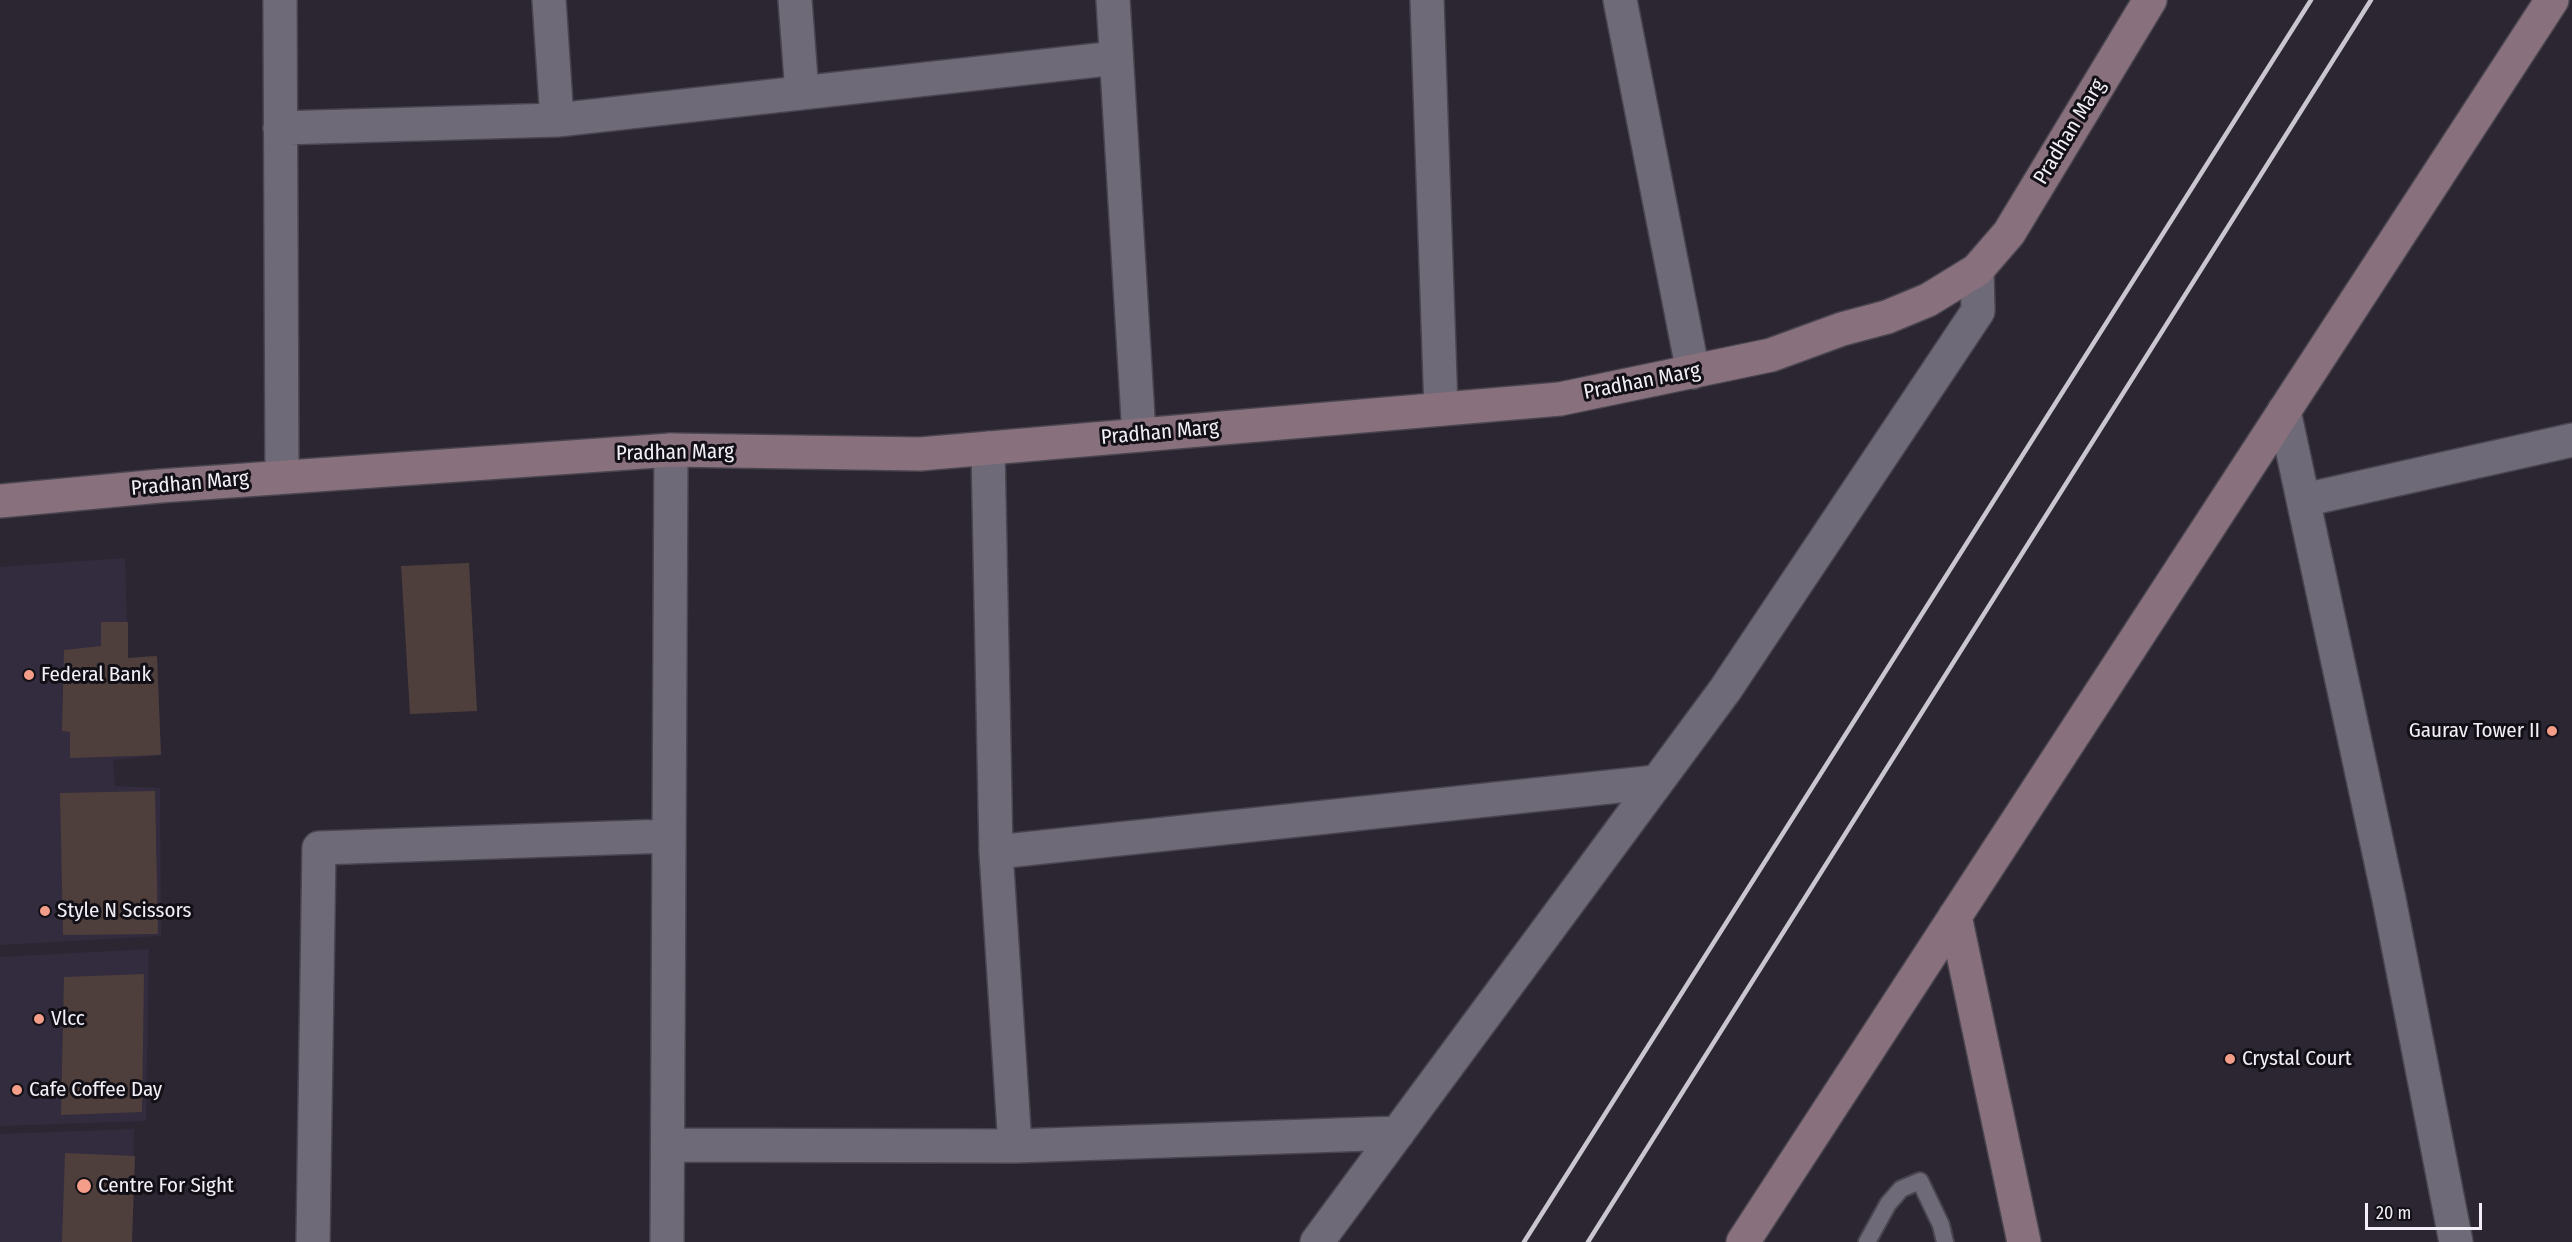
<!DOCTYPE html>
<html>
<head>
<meta charset="utf-8">
<style>
	body { margin:0 }
	#map { position:relative; width:2572px; height:1242px; overflow:hidden; background:#2b2632; font-family:"Fira Sans Condensed",sans-serif }
	canvas { display:block }
	.scale { position:absolute; left:2365px; top:1203px; width:117px; height:27px; box-sizing:border-box; border:3px solid #f2eff8; border-top:0; padding-left:8px; font-size:18px; line-height:21px; white-space:nowrap; color:#f2eff8; -webkit-text-stroke:4px #121016; paint-order:stroke }
</style>
</head>
<body>
<div id="map">
<canvas width="2572" height="1242"></canvas>
<div class="scale">20 m</div>
</div>
<script>
const g = document.querySelector('canvas').getContext('2d');
g.lineJoin = 'round';
function paint(path, color) { g.fillStyle = color; g.fill(path, 'evenodd'); }
const shape = rows => new Path2D(rows.map(r => 'M' + r).join(''));
function trace(path, color, width, dash) { g.strokeStyle = color; g.lineWidth = width; g.lineCap = dash ? 'butt' : 'round'; g.setLineDash(dash || []); g.stroke(path); }
function label(font, color, halo, rows, align = 'center') {
  g.font = font + ' "Fira Sans Condensed",sans-serif'; g.lineWidth = 6; g.setLineDash([]); g.textBaseline = 'middle'; g.strokeStyle = halo; g.fillStyle = color; for (const [text, x, y, turn = 0] of rows) {
    g.save(); g.translate(x, y); g.rotate((+turn || 0) * Math.PI / 180); g.textAlign = isNaN(turn) ? turn : align; if (halo) g.strokeText(text, 0, 0); g.fillText(text, 0, 0); g.restore();
  }
}
const built = shape([
	[125,558,128,658,157,656,161,755,113,760,115,786,160,788,161,936,0,945,0,567],
	[149,949,146,1121,0,1126,0,957],
	[134,1129,132,1242,0,1242,0,1134]
]);
const building = shape([
	[469,563,477,711,410,714,401,566],
	[101,622,128,622,128,658,157,656,161,755,70,758,70,732,62,731,64,650,101,646],
	[155,791,158,934,63,935,60,793],
	[144,974,142,1112,61,1115,64,977],
	[65,1153,135,1156,132,1242,62,1242]
]);
const lane = shape([
	[1867,1242,1888,1204,1901,1189,1920,1181,1941,1225,1945,1242]
]);
const street = shape([
	[280,0,282,477],
	[549,0,557,120],
	[795,0,802,93],
	[1113,0,1139,435],
	[1427,0,1441,409],
	[1620,0,1693,372],
	[280,128,557,120,1116,58],
	[2284,411,2389,899,2456,1242],
	[988,448,996,852,1015,1146,1398,1133],
	[2304,500,2572,440],
	[996,852,1656,782],
	[668,1145,1015,1146],
	[313,1242,319,848,668,836],
	[667,1242,671,450],
	[1317,1242,1725,690,1978,311,1977,270]
]);
const secondary = shape([
	[0,501,160,486,671,450,920,454,1560,399,1771,355,1842,329,1887,317,1928,300,1977,270,2009,233,2150,0],
	[1955,916,2024,1242],
	[1743,1242,2552,0]
]);
const rail = shape([
	[1524,1242,2311,0],
	[1588,1242,2371,0]
]);
const markers = [
	[29,675,6,"#f49e8a"],
	[2552,731,6,"#f49e8a"],
	[45,911,6,"#f49e8a"],
	[39,1019,6,"#f49e8a"],
	[2230,1059,6,"#f49e8a"],
	[17,1090,6,"#f49e8a"],
	[84,1186,8,"#f49e8a"]
];
const streetNames = [
	["Pradhan Marg",2070,132,-59],
	["Pradhan Marg",1642,382,-11],
	["Pradhan Marg",1160,433,-5],
	["Pradhan Marg",675,453,-1],
	["Pradhan Marg",190,484,-5]
];
const poiNames = [
	["Federal Bank",41,675],
	["Gaurav Tower II",2540,731,"right"],
	["Style N Scissors",57,911],
	["Vlcc",51,1019],
	["Crystal Court",2242,1059],
	["Cafe Coffee Day",29,1090],
	["Centre For Sight",98,1186]
];
paint(built, '#332c3e');
paint(building, '#4f3f3c');
trace(lane, '#49454f', 20);
trace(street, '#49454f', 36);
trace(secondary, '#49454f', 36);
trace(lane, '#6f6a78', 16);
trace(street, '#6f6a78', 33);
trace(secondary, '#89707d', 33);
trace(rail, '#cac6d0', 4.5);
for (const [x, y, r, color] of markers) { const dot = new Path2D(); dot.arc(x, y, r, 0, 2 * Math.PI); g.fillStyle = color; g.fill(dot); trace(dot, '#121016', 2); }
label('21px', '#f2eff8', '#121016', streetNames);
label('21px', '#f2eff8', '#121016', poiNames, 'left');
</script>
</body>
</html>
